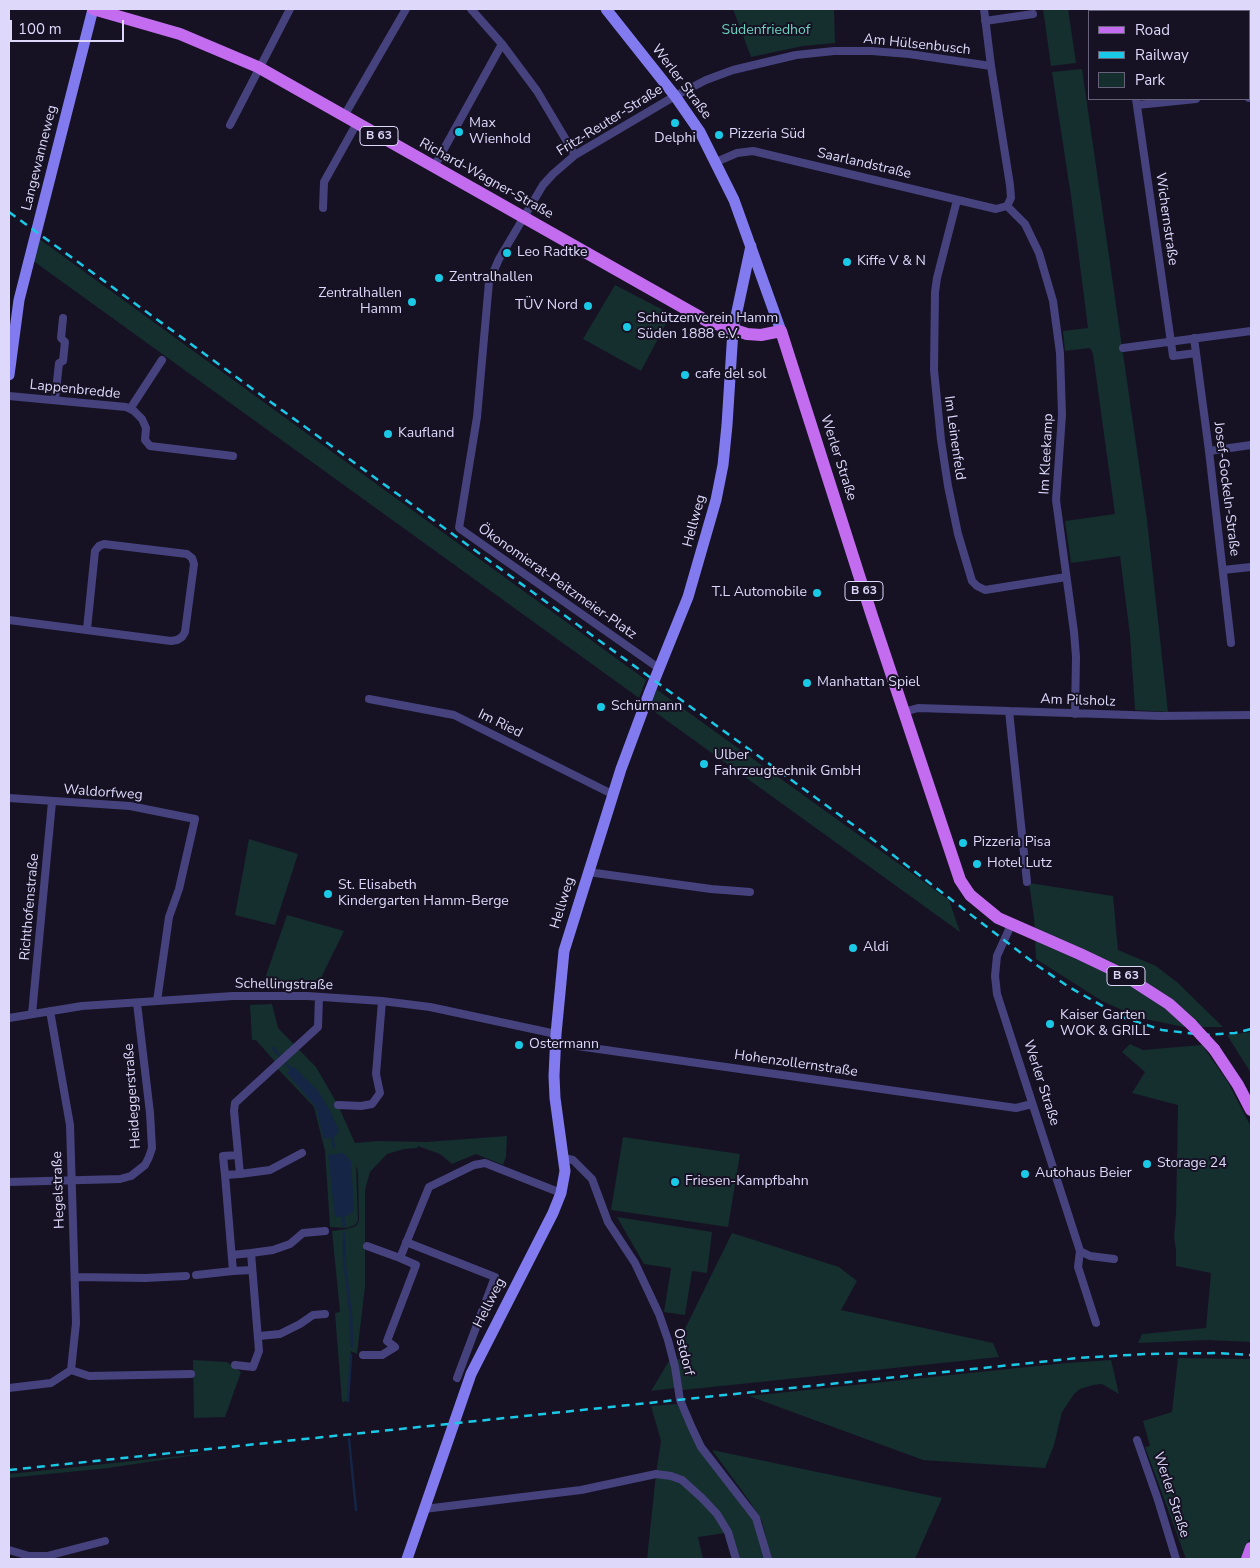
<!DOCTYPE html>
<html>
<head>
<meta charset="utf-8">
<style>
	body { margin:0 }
	#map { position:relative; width:1260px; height:1568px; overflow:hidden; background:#161224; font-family:"Nunito Sans",sans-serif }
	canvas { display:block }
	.frame { position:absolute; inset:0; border:10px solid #ded9fb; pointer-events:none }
	.legend { position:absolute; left:1088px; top:10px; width:162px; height:90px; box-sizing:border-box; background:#161224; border:1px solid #66627a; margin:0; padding:6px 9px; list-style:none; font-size:15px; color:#ded9fb }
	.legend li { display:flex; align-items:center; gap:10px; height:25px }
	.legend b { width:25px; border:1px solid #66627a }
	.scale { position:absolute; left:10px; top:20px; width:114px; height:22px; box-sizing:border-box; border:2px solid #ded9fb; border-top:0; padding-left:6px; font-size:15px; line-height:18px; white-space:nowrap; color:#ded9fb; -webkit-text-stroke:4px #161224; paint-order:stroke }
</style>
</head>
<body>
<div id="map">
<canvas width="1260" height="1568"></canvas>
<div class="frame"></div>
<ul class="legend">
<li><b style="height:6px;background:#c36cef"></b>Road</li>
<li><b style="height:6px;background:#1ac9e6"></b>Railway</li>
<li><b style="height:14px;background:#152e2e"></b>Park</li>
</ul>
<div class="scale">100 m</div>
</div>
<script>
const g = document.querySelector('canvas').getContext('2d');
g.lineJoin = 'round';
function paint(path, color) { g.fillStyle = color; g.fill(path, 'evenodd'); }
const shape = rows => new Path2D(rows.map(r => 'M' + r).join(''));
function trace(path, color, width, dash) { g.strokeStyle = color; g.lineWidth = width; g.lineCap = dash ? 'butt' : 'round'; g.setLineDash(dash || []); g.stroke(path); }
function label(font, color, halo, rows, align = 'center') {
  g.font = font + ' "Nunito Sans",sans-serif'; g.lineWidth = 4; g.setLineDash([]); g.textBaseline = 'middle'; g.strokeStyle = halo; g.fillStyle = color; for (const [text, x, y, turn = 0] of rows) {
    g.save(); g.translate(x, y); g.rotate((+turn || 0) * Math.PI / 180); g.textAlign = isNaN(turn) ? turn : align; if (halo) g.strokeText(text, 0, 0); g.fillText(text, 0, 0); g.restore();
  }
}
const green = shape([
	[733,9,834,9,835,43,803,46,751,57],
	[1043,9,1068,9,1076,63,1051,66],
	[1082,69,1147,520,1168,712,1135,710,1130,635,1120,556,1071,563,1065,521,1115,514,1093,354,1090,348,1065,351,1063,331,1088,328,1072,203,1052,72],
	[38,238,646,680,639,698,32,260],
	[615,285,671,314,641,371,583,339],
	[656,689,949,900,960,932,648,707],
	[249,839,298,854,275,925,235,915],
	[1029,883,1113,896,1118,950,1156,966,1178,983,1223,1027,1184,1027,1140,1018,1102,1001,1036,959,1034,918],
	[287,915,344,931,316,988,262,987],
	[272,1004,278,1028,316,1067,338,1105,355,1143,378,1141,426,1142,507,1136,506,1157,503,1165,476,1154,452,1164,440,1154,418,1146,417,1148,404,1149,387,1154,370,1172,365,1190,365,1287,357,1354,351,1351,348,1401,342,1402,335,1313,340,1312,332,1231,347,1229,356,1226,359,1221,358,1173,356,1165,358,1221,355,1225,347,1228,330,1227,325,1151,314,1107,275,1066,277,1064,256,1040,252,1040,250,1005],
	[1251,1032,1251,1073,1227,1035],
	[1130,1044,1143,1050,1202,1045,1228,1082,1250,1125,1251,1342,1208,1340,1138,1343,1142,1334,1206,1328,1211,1273,1176,1266,1176,1250,1174,1237,1176,1215,1178,1105,1132,1093,1145,1072,1122,1052],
	[623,1137,740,1154,728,1227,611,1210],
	[617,1217,712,1232,707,1273,692,1271,685,1315,664,1312,671,1268,644,1264],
	[732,1233,839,1267,857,1281,841,1310,993,1343,999,1357,683,1390,675,1388,651,1391,669,1361,679,1359,681,1337],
	[1178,1358,1251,1359,1251,1535,1242,1559,1186,1559,1145,1447,1150,1446,1143,1421,1172,1412],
	[193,1360,227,1362,241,1372,225,1417,194,1418],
	[1111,1360,1119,1394,1102,1384,1093,1385,1080,1389,1074,1394,1062,1412,1054,1445,1045,1468,923,1460,749,1396,1066,1363],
	[677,1404,702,1451,748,1511,755,1523,766,1559,739,1559,730,1531,718,1513,703,1496,684,1479,668,1473,659,1474,671,1476,682,1480,702,1498,717,1514,725,1533,698,1537,703,1559,647,1559,656,1474,661,1441,651,1406],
	[712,1450,942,1498,915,1559,771,1559,762,1521,750,1502],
	[209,1453,108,1468,9,1478,9,1474]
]);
const water = shape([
	[294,1067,318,1091,330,1111,339,1131,334,1137,324,1139,316,1107,287,1073],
	[343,1153,351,1161,354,1211,347,1216,335,1217,328,1155]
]);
const stream = shape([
	[273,1048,280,1056],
	[285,1062,291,1069],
	[332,1138,334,1147],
	[343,1217,344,1226],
	[344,1233,344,1259,351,1316,352,1347],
	[348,1401,351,1355],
	[349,1439,356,1510]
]);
const street = shape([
	[471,9,502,44,537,91,575,155],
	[984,9,991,66],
	[1123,9,1123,11],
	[985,21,1033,14],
	[1249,98,1251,98],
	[1136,99,1173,356,1196,353],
	[1137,105,1196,99],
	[344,116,406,9],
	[230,125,290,9],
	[716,162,737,153,753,151,996,209,1007,206],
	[434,167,502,44],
	[957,200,937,278,935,292,934,370,941,440,948,486,958,534,972,581,977,586,985,590,1066,577],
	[1007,206,1025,224,1039,253,1053,301,1060,353,1062,415,1056,500,1074,632,1076,657,1075,714],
	[323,208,324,182,357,123],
	[1194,338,1209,451,1231,643],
	[1123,348,1251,331],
	[9,396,126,407,134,411,142,419,146,428,145,440,150,446,233,456],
	[55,400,59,363,63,361,65,342,61,338,63,318],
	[130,409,162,360],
	[1209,451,1251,445],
	[1223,570,1251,567],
	[9,620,171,641,177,640,182,637,185,632,194,564,192,558,187,554,104,544,99,546,95,551,87,629],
	[660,669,459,528,477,417,489,282,499,259,543,185,553,174,575,155,675,96,706,80,733,70,796,55,834,51,872,51,909,54,991,66,1010,185,1011,198,1007,206],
	[369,699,454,715,612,794],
	[1009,711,1027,882],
	[904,712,918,708,1161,716,1251,715],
	[9,798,130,806,195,819,179,889,169,917,157,1001],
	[588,872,711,889,750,892],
	[1011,925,997,956,995,976,997,994,1080,1251,1078,1267,1096,1323],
	[50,1011,70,1125,76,1323,71,1370],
	[32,1014,52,802],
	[9,1018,82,1006,233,996,307,996,382,1001,430,1007,556,1034],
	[556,1043,1016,1108,1032,1104],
	[338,1105,361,1106,372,1104,380,1093,376,1074,382,1001],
	[564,1158,573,1160,592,1179,608,1222,635,1263,659,1314,668,1340,675,1367,680,1400,692,1428,701,1447,756,1518,768,1559],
	[240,1174,270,1170,302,1153],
	[225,1175,223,1156,238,1155],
	[9,1182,120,1179,131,1176,145,1165,149,1157,152,1148,150,1113,137,1003],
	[406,1242,495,1277,457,1378],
	[367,1246,400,1258],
	[1080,1251,1090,1256,1114,1259],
	[251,1253,273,1250,290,1244,303,1233,325,1231],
	[232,1255,251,1253,259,1351,253,1367,235,1365],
	[233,1271,252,1270],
	[196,1275,233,1271,225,1175,240,1174,234,1111,235,1103,318,1027,319,997],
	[75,1277,145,1278,186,1276],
	[259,1336,280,1334,300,1324,313,1315,325,1314],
	[363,1355,382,1355,395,1347,387,1341,416,1265,400,1258,429,1187,474,1165,485,1163,561,1193],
	[9,1388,51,1383,71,1370,89,1376,191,1374],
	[1137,1440,1158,1500,1176,1559],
	[424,1509,581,1490,656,1474,671,1476,682,1480,702,1498,717,1514,728,1532,736,1559],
	[9,1550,29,1556,47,1556,105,1541]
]);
const secondary = shape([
	[606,9,675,96,700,132,734,200,781,331],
	[9,375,19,300,93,9],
	[407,1559,471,1374,553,1213,561,1193,565,1171,555,1098,554,1076,556,1034,564,951,621,769,650,691,688,597,716,500,723,465,727,425,733,330,751,246]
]);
const primary = shape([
	[93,9,180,34,258,67,707,321,747,334,761,335,781,331,872,616,960,880,970,895,998,918,1080,954,1124,975,1169,1004,1191,1024],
	[1214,1049,1238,1085,1251,1110],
	[1247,1559,1251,1548]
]);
const rail = shape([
	[9,212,863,832,1038,966,1069,987,1122,1017,1162,1030,1205,1035,1235,1033,1251,1029],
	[9,1470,1078,1358,1146,1354,1217,1353,1251,1355]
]);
const primaryBridge = shape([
	[1191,1024,1214,1049]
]);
const markers = [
	[675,123,5,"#1ac9e6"],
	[459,132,5,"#1ac9e6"],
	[719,135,5,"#1ac9e6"],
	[507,253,5,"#1ac9e6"],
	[847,262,5,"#1ac9e6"],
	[439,278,5,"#1ac9e6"],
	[412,302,5,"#1ac9e6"],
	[588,306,5,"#1ac9e6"],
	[627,327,5,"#1ac9e6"],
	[685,375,5,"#1ac9e6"],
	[388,434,5,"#1ac9e6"],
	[817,593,5,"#1ac9e6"],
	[807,683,5,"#1ac9e6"],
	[601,707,5,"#1ac9e6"],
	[704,764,5,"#1ac9e6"],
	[963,843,5,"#1ac9e6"],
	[977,864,5,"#1ac9e6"],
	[328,894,5,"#1ac9e6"],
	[853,948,5,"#1ac9e6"],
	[1050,1024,5,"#1ac9e6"],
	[519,1045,5,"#1ac9e6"],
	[1147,1164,5,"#1ac9e6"],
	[1025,1174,5,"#1ac9e6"],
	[675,1182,5,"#1ac9e6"]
];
const shields = [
	[379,136,38],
	[864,591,38],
	[1126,976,38]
];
const shieldNames = [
	["B 63",379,136],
	["B 63",864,591],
	["B 63",1126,976]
];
const parkNames = [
	["Südenfriedhof",766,31]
];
const streetNames = [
	["Am Hülsenbusch",917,45,6],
	["Werler Straße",681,82,53],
	["Fritz-Reuter-Straße",610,121,-32],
	["Langewanneweg",40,158,-76],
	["Saarlandstraße",864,164,13],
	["Richard-Wagner-Straße",486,179,29],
	["Wichernstraße",1166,219,82],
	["Lappenbredde",75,390,6],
	["Im Leinenfeld",954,438,82],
	["Im Kleekamp",1047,454,-87],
	["Werler Straße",838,458,72],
	["Josef-Gockeln-Straße",1226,489,83],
	["Hellweg",695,521,-75],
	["Ökonomierat-Peitzmeier-Platz",557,582,35],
	["Am Pilsholz",1078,701,2],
	["Im Ried",500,724,26],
	["Waldorfweg",103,793,4],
	["Hellweg",563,903,-73],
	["Richthofenstraße",30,907,-85],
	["Schellingstraße",284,985,1],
	["Hohenzollernstraße",796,1064,8],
	["Werler Straße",1041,1083,72],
	["Heideggerstraße",133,1096,-94],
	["Hegelstraße",59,1190,-92],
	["Hellweg",490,1303,-63],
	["Ostdorf",683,1352,76],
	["Werler Straße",1171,1495,72]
];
const poiNames = [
	["Max",469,124],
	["Wienhold",469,140],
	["Pizzeria Süd",729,135],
	["Delphi",675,139,"center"],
	["Leo Radtke",517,253],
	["Kiffe V & N",857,262],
	["Zentralhallen",449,278],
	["Zentralhallen",402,294,"right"],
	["Hamm",402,310,"right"],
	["TÜV Nord",578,306,"right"],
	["Schützenverein Hamm",637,319],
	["Süden 1888 e.V.",637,335],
	["cafe del sol",695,375],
	["Kaufland",398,434],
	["T.L Automobile",807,593,"right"],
	["Manhattan Spiel",817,683],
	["Schürmann",611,707],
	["Ulber",714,756],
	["Fahrzeugtechnik GmbH",714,772],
	["Pizzeria Pisa",973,843],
	["Hotel Lutz",987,864],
	["St. Elisabeth",338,886],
	["Kindergarten Hamm-Berge",338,902],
	["Aldi",863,948],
	["Kaiser Garten",1060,1016],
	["WOK & GRILL",1060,1032],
	["Ostermann",529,1045],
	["Storage 24",1157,1164],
	["Autohaus Beier",1035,1174],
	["Friesen-Kampfbahn",685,1182]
];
paint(green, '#152e2e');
paint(water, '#142546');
trace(stream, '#142546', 2.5);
trace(street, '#46427e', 8);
trace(secondary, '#827bf0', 11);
trace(primary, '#c36cef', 12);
trace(rail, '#1ac9e6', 2.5, [8, 6]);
trace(primaryBridge, '#c36cef', 12);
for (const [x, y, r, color] of markers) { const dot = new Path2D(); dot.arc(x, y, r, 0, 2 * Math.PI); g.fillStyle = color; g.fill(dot); trace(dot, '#161224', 2); }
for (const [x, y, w] of shields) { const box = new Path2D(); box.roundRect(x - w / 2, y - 9.5, w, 19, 4); g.fillStyle = '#161224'; g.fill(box); trace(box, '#ded9fb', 1); }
label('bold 12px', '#ded9fb', null, shieldNames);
label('14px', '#6dd3be', '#161224', parkNames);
label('14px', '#ded9fb', '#161224', streetNames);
label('14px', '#ded9fb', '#161224', poiNames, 'left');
</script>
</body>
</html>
